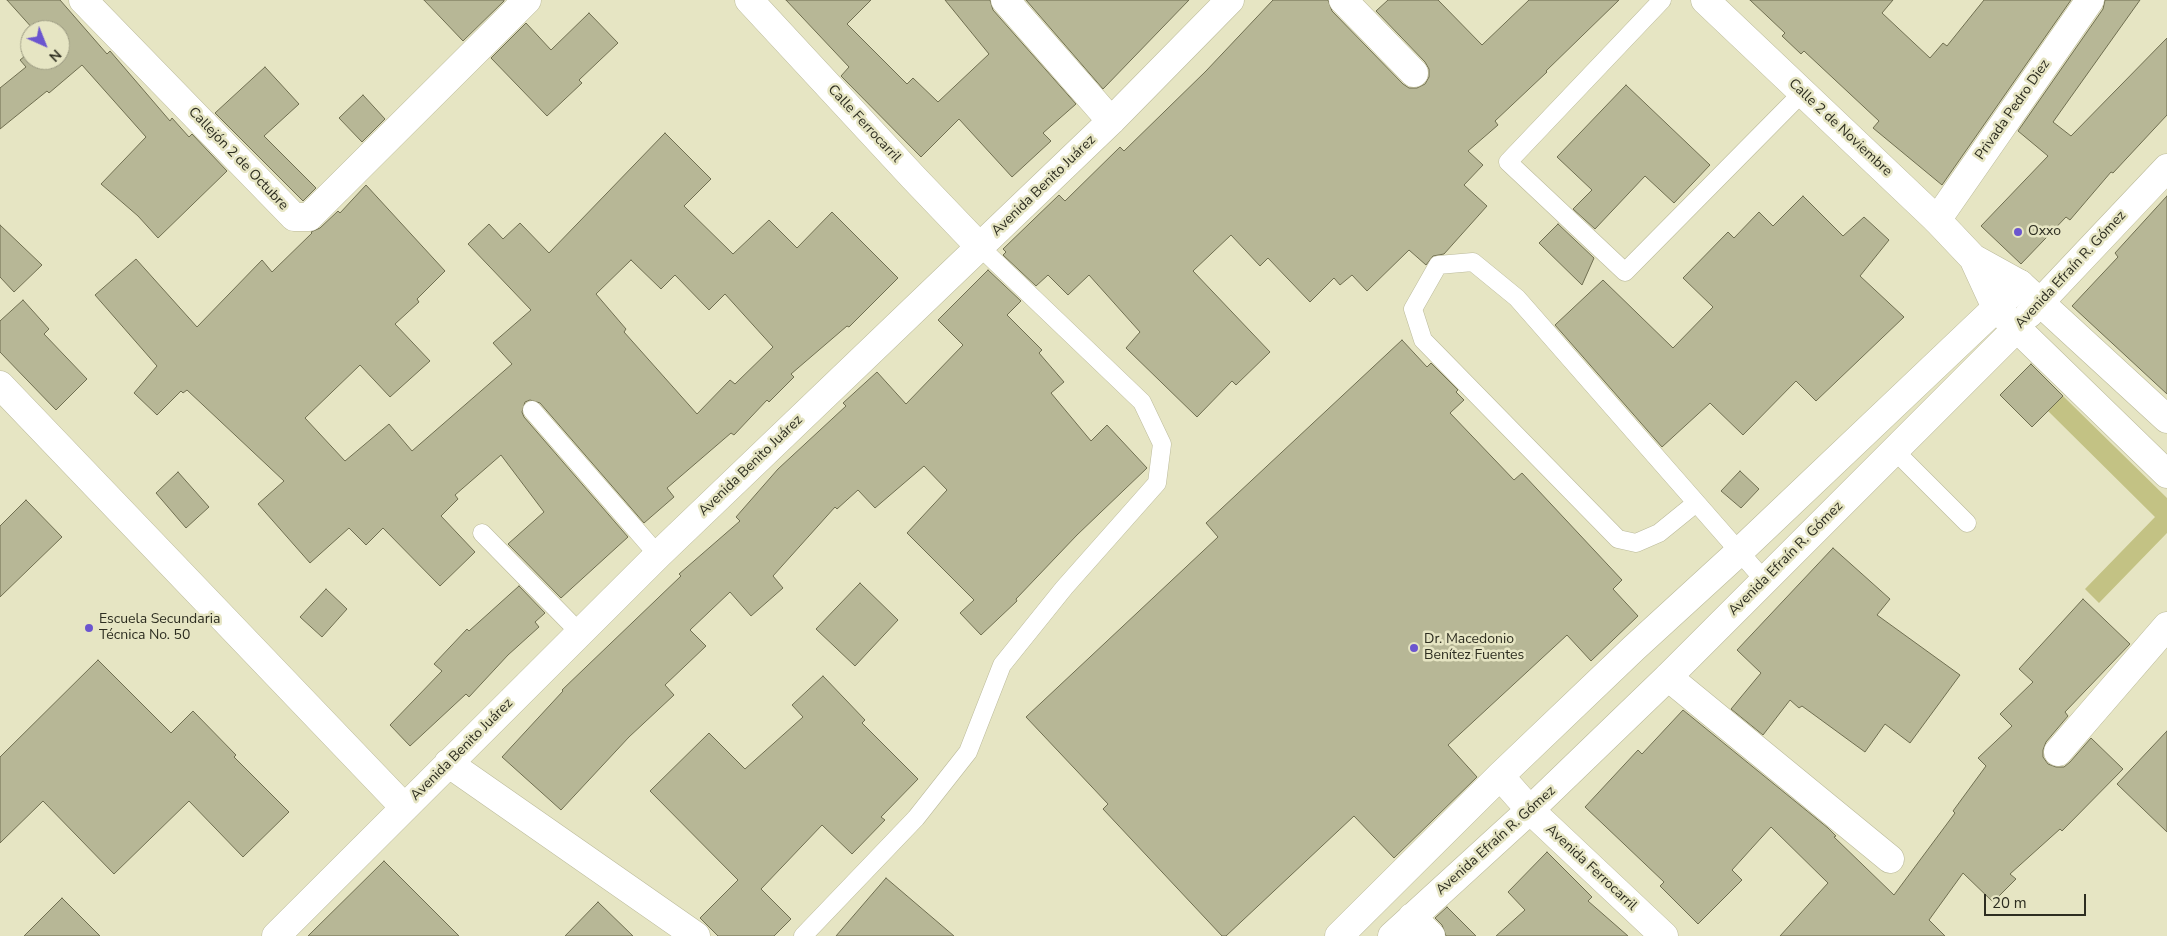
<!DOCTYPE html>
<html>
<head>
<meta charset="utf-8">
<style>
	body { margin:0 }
	#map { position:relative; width:2167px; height:936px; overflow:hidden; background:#e6e5c3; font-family:"Nunito Sans",sans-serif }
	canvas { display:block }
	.north { position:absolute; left:20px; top:20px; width:50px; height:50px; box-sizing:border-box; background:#e6e5c3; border:1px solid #9c9b82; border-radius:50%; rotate:136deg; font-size:14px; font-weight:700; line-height:20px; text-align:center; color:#2d2d20 }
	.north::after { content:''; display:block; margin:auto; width:18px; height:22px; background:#6b55cf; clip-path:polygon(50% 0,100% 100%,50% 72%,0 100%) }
	.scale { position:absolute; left:1984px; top:894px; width:102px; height:22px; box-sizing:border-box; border:2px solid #2d2d20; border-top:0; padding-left:6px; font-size:15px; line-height:18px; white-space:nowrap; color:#2d2d20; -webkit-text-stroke:4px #e6e5c3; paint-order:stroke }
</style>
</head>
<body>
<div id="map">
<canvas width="2167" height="936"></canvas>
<div class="north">N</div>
<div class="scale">20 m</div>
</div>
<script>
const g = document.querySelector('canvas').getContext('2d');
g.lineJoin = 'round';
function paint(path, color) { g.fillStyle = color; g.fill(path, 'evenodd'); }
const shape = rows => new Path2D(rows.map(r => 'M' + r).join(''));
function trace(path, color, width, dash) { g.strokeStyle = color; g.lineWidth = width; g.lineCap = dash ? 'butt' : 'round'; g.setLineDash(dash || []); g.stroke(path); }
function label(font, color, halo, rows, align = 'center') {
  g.font = font + ' "Nunito Sans",sans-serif'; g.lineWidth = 5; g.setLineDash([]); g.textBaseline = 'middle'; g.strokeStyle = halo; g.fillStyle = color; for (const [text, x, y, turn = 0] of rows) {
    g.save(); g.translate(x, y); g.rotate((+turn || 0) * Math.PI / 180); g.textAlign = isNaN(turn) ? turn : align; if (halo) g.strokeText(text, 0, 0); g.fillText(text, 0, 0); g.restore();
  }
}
const green = shape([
	[2063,396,2167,498,2167,533,2099,603,2085,589,2155,517,2048,411]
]);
const building = shape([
	[7,0,60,0,107,54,110,51,170,121,172,118,189,137,192,134,227,171,158,238,138,216,101,184,146,137,82,65,49,93,47,91,0,129,0,88,26,67,20,60,30,52,30,60,60,60,60,30,34,30,7,0],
	[424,0,504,0,504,1,463,41,424,0],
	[786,0,871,0,847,24,907,84,913,78,938,102,989,54,945,0,990,0,993,10,1076,104,1043,133,1051,141,1012,177,959,119,921,157,841,76,849,67,786,0],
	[1026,0,1189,0,1103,89,1026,0],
	[1273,0,1328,0,1332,11,1403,84,1409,88,1417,88,1425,84,1429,77,1429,69,1425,62,1376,11,1388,0,1438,0,1482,45,1529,0,1619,0,1546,71,1547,72,1495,121,1498,125,1468,151,1483,165,1464,185,1487,206,1444,254,1433,256,1426,265,1409,250,1367,291,1352,275,1340,285,1334,278,1310,302,1268,258,1260,266,1231,235,1193,271,1270,352,1236,385,1232,381,1197,417,1126,348,1140,332,1089,275,1068,295,1048,275,1036,286,1003,255,1006,252,1003,249,1059,195,1065,201,1120,147,1124,151,1206,71,1273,0],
	[1750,0,1893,0,1882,13,1930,58,1943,43,1947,46,1984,0,2071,0,1942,185,1873,128,1879,121,1804,51,1801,54,1782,36,1785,33,1750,0],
	[2105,0,2140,0,2053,122,2071,136,2167,38,2167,115,2113,173,2111,172,2070,220,2066,217,2021,264,1981,226,2048,156,2018,131,2103,9,2105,0],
	[589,13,618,43,579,80,582,83,547,116,491,58,526,23,551,50,589,13],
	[265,67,299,104,264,136,316,188,303,201,215,113,265,67],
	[1626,85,1710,165,1674,203,1645,176,1595,229,1573,209,1592,190,1557,157,1626,85],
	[363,95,385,119,362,142,339,118,363,95],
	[665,133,711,179,684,206,733,254,769,220,797,248,832,212,898,278,849,327,847,326,791,374,794,377,769,402,767,400,734,435,731,433,667,488,674,497,644,523,540,403,530,400,525,402,522,412,524,417,628,537,561,598,508,544,544,512,501,455,455,495,458,499,441,516,475,552,440,586,383,528,366,545,349,528,310,563,258,504,284,481,187,390,183,393,181,391,157,415,134,393,157,366,95,295,136,259,197,327,262,260,272,272,312,233,311,232,320,228,338,211,340,213,366,185,445,271,417,299,419,302,395,324,430,361,390,397,360,365,305,418,345,461,389,424,412,451,512,364,493,343,531,310,468,244,489,224,503,239,520,223,549,253,665,133],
	[631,260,661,289,675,275,709,310,725,294,773,347,735,384,730,380,697,414,624,332,626,329,596,294,631,260],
	[1803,196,1843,236,1864,217,1889,240,1860,276,1904,317,1816,401,1796,381,1743,435,1710,403,1662,447,1555,325,1603,280,1673,348,1713,307,1683,278,1728,232,1734,238,1759,212,1773,226,1803,196],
	[2167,196,2167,394,2072,306,2118,257,2115,253,2167,196],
	[1558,224,1594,258,1582,285,1539,243,1558,224],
	[0,225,42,265,14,292,0,277,0,225],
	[988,270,1021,301,1007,315,1042,350,1039,353,1064,382,1051,393,1091,441,1107,425,1147,468,1077,535,1016,599,1017,601,981,635,960,613,974,600,907,533,947,490,924,466,875,508,858,490,837,509,835,507,773,576,783,588,751,616,730,592,690,630,706,646,665,685,674,695,629,737,561,810,502,757,563,691,562,690,681,576,679,574,740,521,736,517,778,469,846,406,843,403,877,372,906,404,963,345,938,320,988,270],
	[23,300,49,329,44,334,87,379,56,410,0,352,0,321,23,300],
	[1402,340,1427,367,1431,363,1458,390,1456,392,1464,400,1450,413,1514,480,1522,473,1622,580,1613,589,1638,616,1591,661,1567,635,1448,745,1477,777,1394,858,1354,816,1226,936,1222,936,1103,809,1108,804,1026,717,1218,537,1206,523,1402,340],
	[2031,364,2063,396,2032,427,2000,395,2031,364],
	[1740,471,1759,489,1741,508,1721,491,1740,471],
	[178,472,209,507,186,528,156,493,178,472],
	[26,500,62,537,0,597,0,526,26,500],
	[1833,548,1890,599,1877,615,1960,675,1910,743,1885,724,1865,752,1802,706,1799,708,1790,700,1763,735,1731,709,1761,673,1737,650,1833,548],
	[860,583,898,620,855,666,816,629,860,583],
	[519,586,545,613,535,622,539,627,508,655,469,697,466,694,410,746,390,725,442,671,434,664,467,629,469,631,519,586],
	[326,589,347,609,322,637,300,617,326,589],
	[2083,599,2130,644,2065,712,2068,716,2046,742,2043,750,2043,757,2048,764,2056,767,2064,767,2070,762,2091,738,2123,769,2062,831,2060,829,2010,874,2016,879,1993,902,1963,873,1929,920,1945,936,1780,936,1828,883,1771,827,1732,870,1742,880,1698,924,1660,886,1664,882,1585,807,1638,750,1642,754,1683,710,1828,828,1836,836,1834,837,1894,895,1955,813,1953,811,1986,766,1978,758,2012,726,2000,714,2033,682,2019,669,2083,599],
	[98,660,171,733,193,711,236,755,234,757,289,812,243,857,189,801,114,874,43,801,0,843,0,757,98,660],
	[823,676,865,720,862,723,918,779,881,817,885,820,852,854,822,825,761,889,791,919,774,936,718,936,700,918,738,880,650,791,709,733,745,769,803,717,792,705,823,676],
	[2167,731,2167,832,2117,784,2167,731],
	[1547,852,1592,897,1588,901,1628,936,1496,936,1525,910,1508,892,1547,852],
	[384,861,459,936,308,936,384,861],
	[886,878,954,936,836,936,886,878],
	[62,898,100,936,24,936,62,898],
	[598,902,633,936,565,936,598,902],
	[1447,907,1476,936,1446,936,1442,925,1435,918,1447,907]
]);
const service = shape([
	[1662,0,1508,162,1625,272,1802,93],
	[532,410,658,555],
	[1895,451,1967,523],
	[1696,503,1659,533,1636,543,1618,539,1423,340,1413,309,1438,265,1473,262,1517,298,1765,581],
	[482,533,580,633],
	[803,936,916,818,968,752,1002,665,1064,588,1157,483,1162,444,1142,402,980,247]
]);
const minor = shape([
	[83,0,294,217,309,217,527,0],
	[749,0,913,177,980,247],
	[1005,0,1111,121],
	[1343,0,1414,73],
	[1937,220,2090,0],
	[0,385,404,807],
	[1668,677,1890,859],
	[2058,752,2167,626],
	[448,763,696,936],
	[1500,776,1530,810,1664,936],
	[1412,917,1431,936],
	[276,936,658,555,1111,121,1230,0],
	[1339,936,1500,776,1634,648,1740,551,1996,308,2020,284],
	[1392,936,1530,810,1668,677,2017,328]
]);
const tertiary = shape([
	[1705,0,1937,220,1973,258,1996,308,2167,474],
	[1973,258,2020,284,2167,419],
	[2029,314,2167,168]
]);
const markers = [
	[2018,232,5,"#6b55cf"],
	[89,628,5,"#6b55cf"],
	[1414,648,5,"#6b55cf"]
];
const streetNames = [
	["Privada Pedro Diez",2013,110,-55],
	["Calle Ferrocarril",864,124,47],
	["Calle 2 de Noviembre",1840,128,43],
	["Callejón 2 de Octubre",238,159,46],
	["Avenida Benito Juárez",1044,186,-44],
	["Avenida Efraín R. Gómez",2071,270,-47],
	["Avenida Benito Juárez",751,466,-44],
	["Avenida Efraín R. Gómez",1786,559,-45],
	["Avenida Benito Juárez",462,750,-45],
	["Avenida Efraín R. Gómez",1496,841,-42],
	["Avenida Ferrocarril",1591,868,43]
];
const poiNames = [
	["Oxxo",2028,232],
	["Escuela Secundaria",99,620],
	["Técnica No. 50",99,636],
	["Dr. Macedonio",1424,640],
	["Benítez Fuentes",1424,656]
];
paint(green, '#c3c284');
paint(building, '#b7b796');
trace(building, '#706f51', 1);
trace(service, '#bbba9a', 19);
trace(minor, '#bbba9a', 29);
trace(tertiary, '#bbba9a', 29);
trace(service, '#fff', 18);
trace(minor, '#fff', 28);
trace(tertiary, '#fff', 28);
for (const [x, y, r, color] of markers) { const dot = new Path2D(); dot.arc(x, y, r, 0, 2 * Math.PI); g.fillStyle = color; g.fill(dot); trace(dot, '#e6e5c3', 2); }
label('14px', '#2d2d20', '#e6e5c3', streetNames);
label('14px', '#2d2d20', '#e6e5c3', poiNames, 'left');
</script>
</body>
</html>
